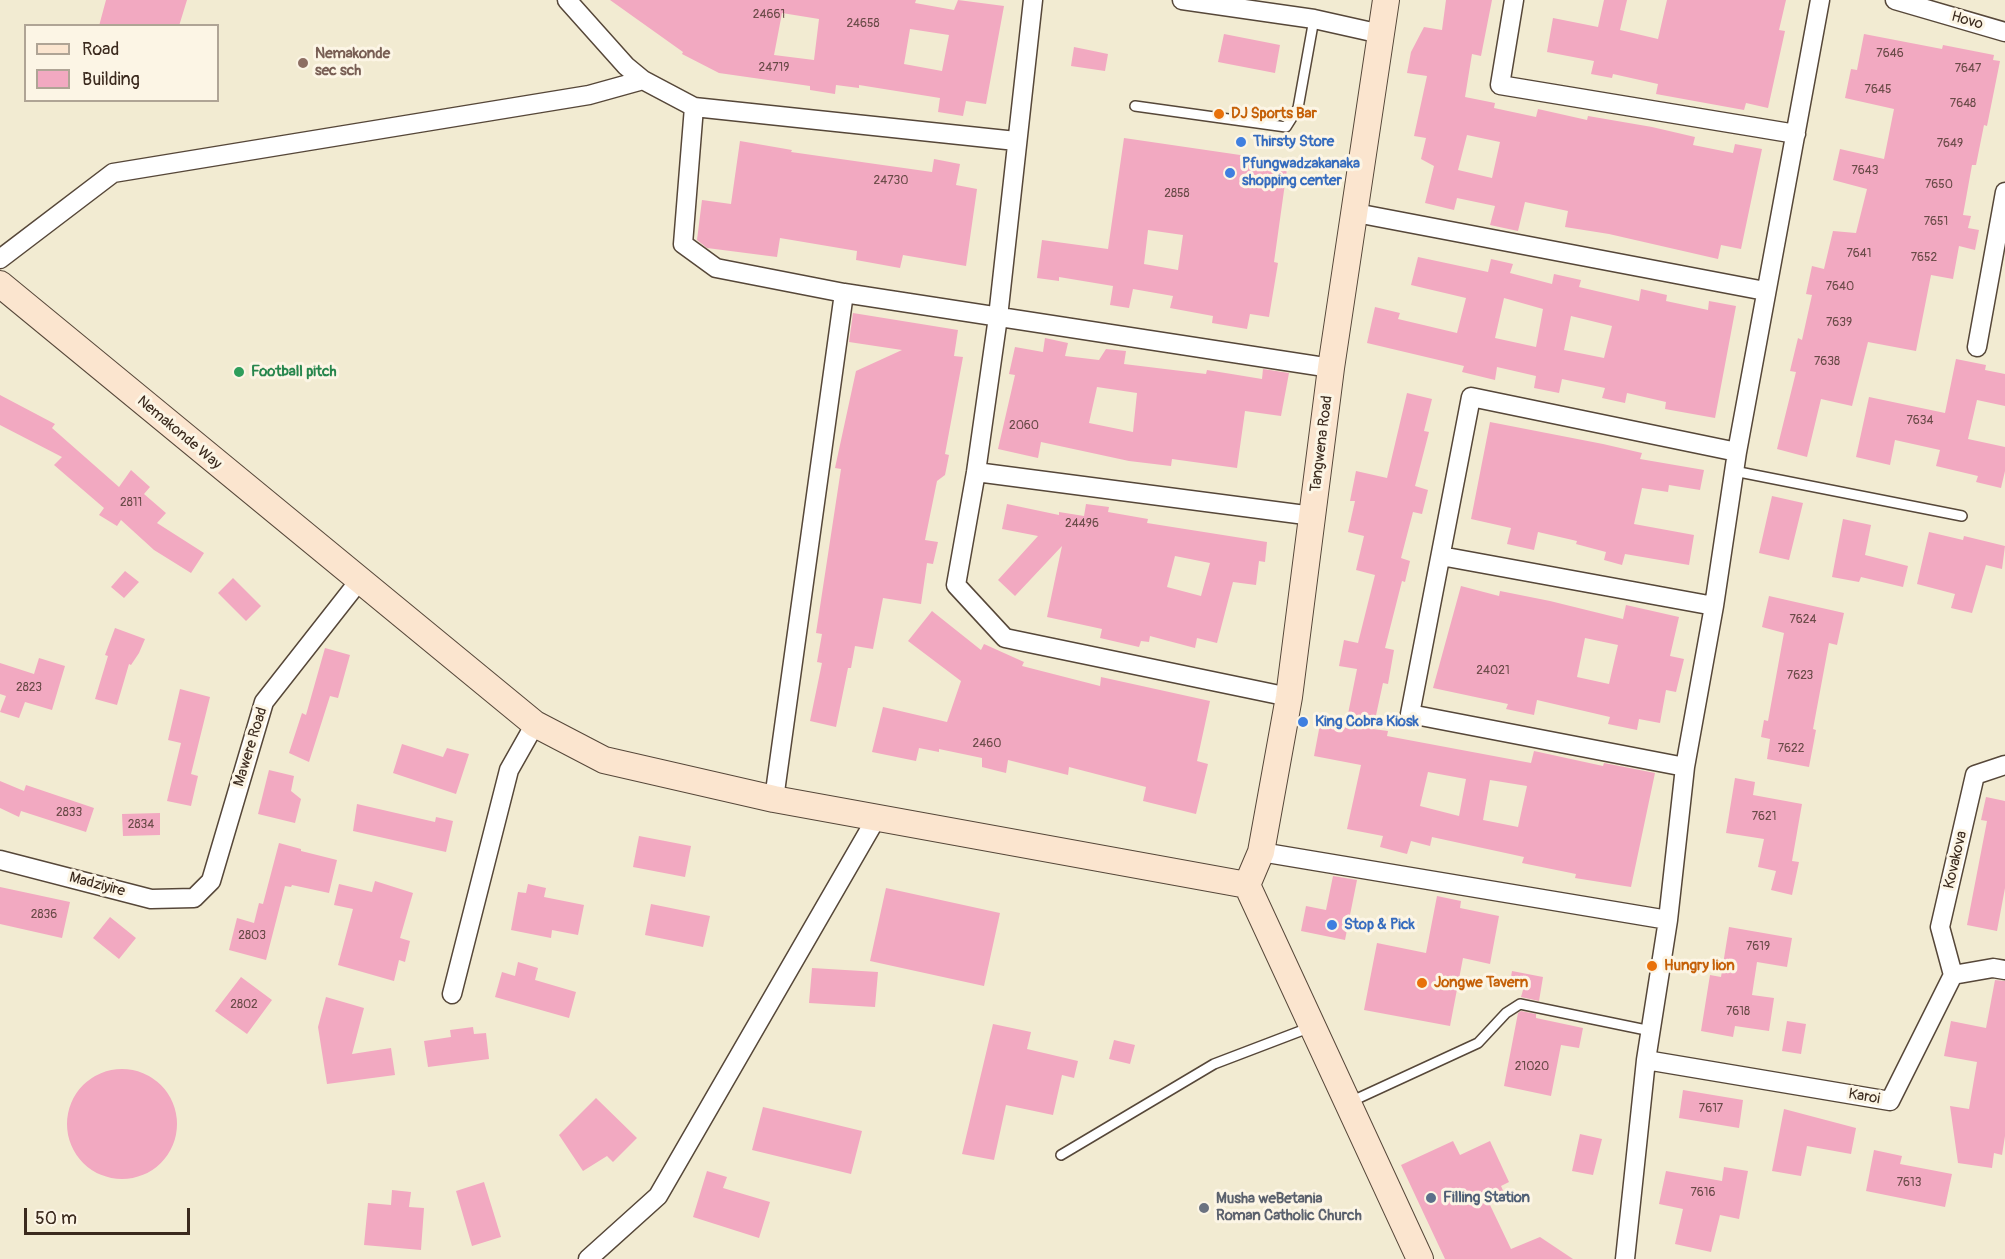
<!DOCTYPE html>
<html>
<head>
<meta charset="utf-8">
<style>
	body { margin:0 }
	#map { position:relative; width:2005px; height:1259px; overflow:hidden; background:#f2ebd2; font-family:Pangolin,sans-serif }
	canvas { display:block }
	.legend { position:absolute; left:24px; top:24px; width:195px; height:78px; box-sizing:border-box; background:#fcf5e5; border:2px solid #afa495; margin:0; padding:8px 10px; list-style:none; font-size:18px; color:#3b2a1e }
	.legend li { display:flex; align-items:center; gap:12px; height:30px }
	.legend b { width:30px; border:2px solid #afa495 }
	.scale { position:absolute; left:24px; top:1208px; width:166px; height:27px; box-sizing:border-box; border:3px solid #3b2a1e; border-top:0; padding-left:8px; font-size:18px; line-height:21px; white-space:nowrap; color:#3b2a1e; -webkit-text-stroke:4px #fcf5e5; paint-order:stroke }
</style>
</head>
<body>
<div id="map">
<canvas width="2005" height="1259"></canvas>
<ul class="legend">
<li><b style="height:8px;background:#fbe5cf"></b>Road</li>
<li><b style="height:16px;background:#f2a9c1"></b>Building</li>
</ul>
<div class="scale">50 m</div>
</div>
<script>
const g = document.querySelector('canvas').getContext('2d');
g.lineJoin = 'round';
function paint(path, color) { g.fillStyle = color; g.fill(path, 'evenodd'); }
const shape = rows => new Path2D(rows.map(r => 'M' + r).join(''));
function trace(path, color, width, dash) { g.strokeStyle = color; g.lineWidth = width; g.lineCap = dash ? 'butt' : 'round'; g.setLineDash(dash || []); g.stroke(path); }
function label(font, color, halo, rows, align = 'center') {
  g.font = font + ' Pangolin,sans-serif'; g.lineWidth = 6; g.setLineDash([]); g.textBaseline = 'middle'; g.strokeStyle = halo; g.fillStyle = color; for (const [text, x, y, turn = 0] of rows) {
    g.save(); g.translate(x, y); g.rotate((+turn || 0) * Math.PI / 180); g.textAlign = isNaN(turn) ? turn : align; if (halo) g.strokeText(text, 0, 0); g.fillText(text, 0, 0); g.restore();
  }
}
const building = shape([
	[106,0,187,0,179,26,99,26],
	[610,0,916,0,915,3,954,10,958,0,1004,6,986,104,966,101,963,116,938,112,940,98,859,85,859,88,836,85,835,94,810,90,810,86,719,73,682,54,683,52],
	[782,13,819,19,814,60,774,55],
	[910,29,949,35,942,71,904,64],
	[1446,0,1492,0,1481,56,1472,54,1465,97,1495,103,1494,108,1536,117,1538,109,1587,120,1588,116,1652,127,1695,137,1693,145,1733,153,1735,144,1762,149,1741,249,1721,245,1718,259,1609,234,1565,227,1568,211,1525,202,1518,231,1490,225,1495,206,1457,198,1454,210,1425,203,1434,166,1421,159,1426,138,1414,136,1427,76,1407,73,1411,52,1424,27,1442,30],
	[1467,135,1500,142,1492,178,1458,170],
	[1604,0,1627,0,1620,30,1658,39,1667,0,1786,0,1779,30,1785,31,1768,108,1746,103,1744,110,1656,94,1658,84,1613,74,1612,78,1591,74,1594,61,1547,52,1553,18,1598,27],
	[1224,34,1280,45,1275,73,1218,62],
	[1864,34,1942,49,1943,45,1994,55,1993,60,2000,61,1987,126,1984,125,1976,165,1972,165,1963,215,1971,216,1968,228,1979,230,1975,250,1959,246,1953,279,1931,275,1916,351,1868,342,1852,406,1821,399,1807,457,1777,449,1796,372,1790,371,1798,338,1802,340,1812,295,1806,294,1812,266,1824,269,1833,231,1856,233,1867,189,1833,180,1840,149,1884,159,1894,109,1845,98,1851,69,1857,70],
	[1074,47,1108,54,1105,71,1071,66],
	[1124,138,1288,162,1274,262,1278,263,1269,317,1250,314,1247,329,1212,323,1213,316,1170,308,1173,296,1133,289,1129,308,1110,305,1113,286,1059,277,1059,281,1037,278,1042,240,1108,249],
	[1148,230,1183,235,1178,270,1144,264],
	[740,141,792,150,791,152,932,172,934,159,960,164,956,185,977,189,966,266,903,255,900,268,856,260,857,251,780,238,777,257,707,248,697,240,702,200,731,204],
	[1418,257,1488,272,1491,259,1513,264,1510,273,1552,284,1554,274,1581,280,1579,287,1639,301,1641,289,1667,295,1666,301,1708,310,1709,301,1736,306,1715,418,1665,409,1666,402,1627,393,1625,403,1602,398,1605,388,1562,379,1559,393,1534,388,1536,376,1497,367,1495,380,1462,372,1464,366,1367,343,1375,307,1400,313,1398,319,1457,333,1466,298,1411,285],
	[1504,298,1543,309,1536,347,1495,338],
	[1571,316,1612,326,1604,358,1564,350],
	[853,313,958,330,954,356,963,357,945,454,949,455,945,475,937,481,925,540,938,542,933,564,927,563,921,604,883,598,873,649,855,646,851,668,848,668,836,727,810,721,822,663,817,662,822,634,816,633,841,469,835,468,856,371,902,350,849,342],
	[1045,338,1068,343,1065,356,1099,360,1106,349,1126,351,1124,364,1206,374,1207,370,1262,379,1263,369,1289,373,1281,416,1245,411,1237,468,1172,459,1171,466,1129,461,1041,442,1038,458,998,449,1015,375,1009,374,1015,347,1043,352],
	[1097,387,1137,393,1133,432,1089,423],
	[1956,359,1986,365,1985,370,2005,374,2005,406,1977,400,1968,439,2005,447,2005,471,2001,488,1976,482,1978,476,1936,466,1940,450,1895,440,1890,465,1856,457,1869,397,1945,413],
	[1407,393,1432,399,1424,431,1429,432,1415,486,1428,490,1422,514,1413,512,1401,558,1410,561,1405,582,1402,581,1385,648,1394,650,1388,684,1383,683,1373,729,1388,731,1387,736,1531,763,1534,751,1603,766,1604,763,1655,773,1631,887,1575,878,1576,874,1522,863,1524,857,1432,837,1430,846,1411,841,1407,854,1380,847,1383,836,1347,829,1361,765,1314,756,1321,719,1346,724,1357,669,1339,666,1344,640,1358,643,1375,575,1356,570,1364,536,1348,532,1355,501,1350,501,1356,471,1387,478],
	[1428,772,1466,779,1459,816,1420,806],
	[1490,780,1527,786,1518,827,1483,820],
	[0,395,55,424,52,428,119,487,131,470,150,487,144,494,166,513,157,523,204,553,191,573,154,550,121,520,117,526,99,515,104,508,54,465,62,457,0,425],
	[1490,422,1603,444,1642,453,1640,459,1704,470,1700,490,1669,485,1668,492,1642,488,1634,524,1694,535,1689,565,1625,554,1622,565,1604,560,1606,552,1576,544,1577,541,1538,532,1534,550,1507,544,1511,528,1471,519],
	[1772,496,1803,503,1789,560,1759,553],
	[1007,504,1059,515,1059,512,1084,516,1086,504,1109,507,1108,512,1148,519,1147,523,1267,542,1265,562,1259,561,1256,585,1233,582,1217,643,1197,638,1195,648,1150,636,1149,642,1141,641,1139,647,1100,638,1102,629,1047,617,1062,546,1015,596,998,580,1038,536,1002,529],
	[1175,556,1210,563,1201,596,1167,587],
	[1843,519,1871,525,1865,555,1908,566,1903,587,1861,577,1859,582,1832,577],
	[1929,532,1963,540,1964,536,2005,546,2002,569,1986,565,1972,613,1951,608,1955,594,1917,584],
	[125,571,139,582,124,598,111,587],
	[233,578,261,606,246,621,218,593],
	[1461,586,1499,596,1500,591,1550,601,1623,619,1626,605,1679,617,1670,656,1684,659,1676,692,1666,690,1660,723,1639,719,1637,730,1608,724,1610,717,1537,700,1534,715,1506,709,1508,704,1433,688],
	[1585,638,1618,645,1609,684,1577,677],
	[1769,596,1844,613,1837,645,1829,643,1813,729,1816,730,1809,767,1767,759,1770,739,1761,737,1764,720,1768,721,1784,633,1762,627],
	[932,611,981,650,984,644,1024,662,1022,666,1100,686,1101,677,1210,701,1197,761,1208,764,1196,814,1143,801,1146,787,1069,767,1068,775,1008,760,1006,773,982,767,982,758,939,749,939,752,919,748,916,761,872,752,883,707,947,722,961,681,908,641],
	[115,628,145,639,139,653,131,665,129,664,117,705,95,699,108,656,105,655],
	[325,648,350,655,338,698,330,696,309,762,289,753,302,713,306,715],
	[39,658,65,666,52,710,25,702,19,718,0,712,6,696,0,694,0,663,34,674],
	[180,689,210,697,191,774,198,776,191,806,167,801,181,743,168,740],
	[402,744,443,757,447,748,469,754,456,794,393,773],
	[269,770,294,776,291,791,301,799,295,823,258,814],
	[1735,778,1755,782,1753,795,1802,804,1792,861,1799,862,1792,895,1771,890,1776,871,1758,867,1764,839,1726,833],
	[0,781,24,791,26,785,94,808,86,832,21,811,19,817,0,808],
	[1986,797,2005,801,2005,888,1997,931,1967,925,1987,821,1981,820],
	[357,804,435,822,436,817,453,821,446,852,353,831],
	[160,813,160,835,123,836,122,814],
	[639,836,691,846,685,877,633,867],
	[279,843,301,849,301,851,337,860,329,893,292,885,291,887,285,886,266,960,229,950,237,918,254,923,259,903,263,904],
	[1333,876,1357,880,1345,940,1301,931,1306,906,1326,910],
	[375,881,413,893,400,938,410,941,405,962,399,960,394,981,338,965,353,909,334,905,339,884,372,892],
	[528,884,546,888,544,897,584,905,578,935,552,930,551,938,511,930,518,892,526,893],
	[0,887,70,902,62,938,0,924],
	[886,888,1000,913,984,986,870,961],
	[1437,896,1461,901,1460,908,1499,916,1490,964,1463,958,1450,1026,1364,1010,1377,943,1426,953],
	[651,904,710,916,703,947,645,935],
	[110,917,136,938,119,959,93,938],
	[1729,927,1792,938,1787,967,1757,962,1752,995,1774,998,1769,1031,1735,1026,1733,1037,1701,1031,1710,975,1721,977],
	[518,962,538,968,535,980,576,992,569,1018,495,997,502,972,515,976],
	[812,968,878,972,875,1007,809,1003],
	[1512,971,1543,977,1539,1001,1521,997,1523,990,1509,988],
	[241,977,272,1000,247,1034,215,1011],
	[1995,980,2005,981,2005,1136,2002,1155,1994,1153,1992,1168,1958,1163,1950,1106,1969,1109,1977,1062,1944,1056,1951,1021,1986,1028],
	[326,997,364,1008,352,1054,391,1048,395,1075,327,1084,318,1027],
	[1521,1011,1536,1014,1536,1018,1583,1028,1579,1048,1561,1045,1551,1096,1504,1086,1518,1013],
	[1787,1021,1806,1024,1801,1054,1782,1051],
	[993,1024,1031,1032,1027,1049,1078,1061,1074,1078,1062,1075,1053,1115,1006,1105,994,1160,962,1154],
	[473,1027,474,1034,486,1033,489,1059,428,1067,424,1041,451,1037,450,1030],
	[1114,1040,1135,1045,1130,1064,1109,1059],
	'67 1124a55 55 0 1 1 110 0a55 55 0 1 1-110 0Z',
	[1683,1090,1743,1100,1739,1128,1679,1118],
	[596,1098,637,1138,613,1162,607,1156,583,1171,559,1135],
	[763,1107,862,1131,851,1174,752,1150],
	[1784,1109,1856,1128,1851,1154,1807,1146,1801,1176,1772,1171],
	[1580,1134,1602,1139,1593,1175,1572,1171],
	[1453,1141,1460,1155,1490,1141,1509,1182,1501,1186,1506,1197,1490,1205,1511,1249,1540,1237,1573,1259,1445,1259,1401,1165],
	[1874,1150,1902,1156,1900,1164,1952,1174,1945,1207,1866,1191],
	[1724,1167,1748,1171,1739,1219,1720,1215,1711,1252,1675,1244,1683,1209,1659,1204,1666,1171,1722,1181],
	[707,1171,727,1177,723,1188,770,1202,759,1238,693,1217],
	[484,1182,501,1237,472,1246,456,1191],
	[392,1190,411,1192,409,1207,424,1208,421,1250,364,1245,368,1203,391,1205]
]);
const lane = shape([
	[1135,106,1286,127,1298,108,1314,19],
	[1734,471,1962,516],
	[1350,1102,1478,1043,1506,1013,1520,1004,1651,1031],
	[1061,1155,1214,1064,1311,1027]
]);
const street = shape([
	[567,0,626,66,643,80],
	[1033,0,998,317,976,472,956,585,1005,638,1289,697],
	[1182,0,1314,19,1381,34],
	[1514,0,1500,85,1796,134],
	[1895,0,2005,32],
	[694,107,683,244,716,268,844,293,1331,368],
	[1356,213,1765,291],
	[0,259,113,173,589,95,643,80,694,107,1016,141],
	[1977,347,2005,192],
	[976,472,1313,516],
	[1441,556,1714,606],
	[1685,767,1410,714,1471,397,1737,452],
	[774,799,844,293],
	[1261,852,1668,920],
	[0,860,151,899,194,898,211,881,264,702,359,581],
	[1953,975,1940,927,1975,775,2005,765],
	[452,994,509,770,535,724],
	[1646,1060,1890,1101,1953,975,1993,968,2005,970],
	[588,1259,658,1196,877,817],
	[1625,1259,1646,1060,1668,920,1685,767,1714,606,1737,452,1820,0]
]);
const secondary = shape([
	[0,284,535,724,604,760,774,799,1247,885,1420,1259],
	[1247,885,1261,852,1289,697,1331,368,1386,0]
]);
const markers = [
	[303,63,6,"#8d6e63"],
	[1219,114,6,"#e8710a"],
	[1241,142,6,"#3f7fe0"],
	[1230,173,6,"#3f7fe0"],
	[239,372,6,"#2e9e5b"],
	[1303,722,6,"#3f7fe0"],
	[1332,925,6,"#3f7fe0"],
	[1652,966,6,"#e8710a"],
	[1422,983,6,"#e8710a"],
	[1431,1198,6,"#5c6f8a"],
	[1204,1208,6,"#6b7280"]
];
const numberNames = [
	["24661",769,15],
	["24658",863,24],
	["7646",1890,54],
	["24719",774,68],
	["7647",1968,69],
	["7645",1878,90],
	["7648",1963,104],
	["7649",1950,144],
	["7643",1865,171],
	["24730",891,181],
	["7650",1939,185],
	["2858",1177,194],
	["7651",1936,222],
	["7641",1859,254],
	["7652",1924,258],
	["7640",1840,287],
	["7639",1839,323],
	["7638",1827,362],
	["7634",1920,421],
	["2060",1024,426],
	["2811",131,503],
	["24496",1082,524],
	["7624",1803,620],
	["24021",1493,671],
	["7623",1800,676],
	["2823",29,688],
	["2460",987,744],
	["7622",1791,749],
	["2833",69,813],
	["7621",1764,817],
	["2834",141,825],
	["2836",44,915],
	["2803",252,936],
	["7619",1758,947],
	["2802",244,1005],
	["7618",1738,1012],
	["21020",1532,1067],
	["7617",1711,1109],
	["7613",1909,1183],
	["7616",1703,1193]
];
const streetNames = [
	["Hovo",1967,21,16],
	["Nemakonde Way",179,433,40],
	["Tangwena Road",1322,444,-83],
	["Mawere Road",251,747,-73],
	["Kovakova",1956,860,-77],
	["Madziyire",97,885,15],
	["Karoi",1864,1097,10]
];
const educationNames = [
	["Nemakonde",315,54],
	["sec sch",315,71]
];
const foodNames = [
	["DJ Sports Bar",1231,114],
	["Hungry lion",1664,966],
	["Jongwe Tavern",1434,983]
];
const shopNames = [
	["Thirsty Store",1253,142],
	["Pfungwadzakanaka",1242,164],
	["shopping center",1242,181],
	["King Cobra Kiosk",1315,722],
	["Stop & Pick",1344,925]
];
const leisureNames = [
	["Football pitch",251,372]
];
const serviceNames = [
	["Filling Station",1443,1198]
];
const worshipNames = [
	["Musha weBetania",1216,1199],
	["Roman Catholic Church",1216,1216]
];
paint(building, '#f2a9c1');
trace(lane, '#564739', 12);
trace(street, '#564739', 21);
trace(secondary, '#564739', 28);
trace(lane, '#fff', 9);
trace(street, '#fff', 18);
trace(secondary, '#fbe5cf', 26);
for (const [x, y, r, color] of markers) { const dot = new Path2D(); dot.arc(x, y, r, 0, 2 * Math.PI); g.fillStyle = color; g.fill(dot); trace(dot, '#fcf5e5', 2); }
label('12px', '#694a47', null, numberNames);
label('15px', '#3b2a1e', '#fcf5e5', streetNames);
label('bold 15px', '#785e54', '#fcf5e5', educationNames, 'left');
label('bold 15px', '#c56008', '#fcf5e5', foodNames, 'left');
label('bold 15px', '#366cbe', '#fcf5e5', shopNames, 'left');
label('bold 15px', '#27864d', '#fcf5e5', leisureNames, 'left');
label('bold 15px', '#4e5e75', '#fcf5e5', serviceNames, 'left');
label('bold 15px', '#5b616d', '#fcf5e5', worshipNames, 'left');
</script>
</body>
</html>
